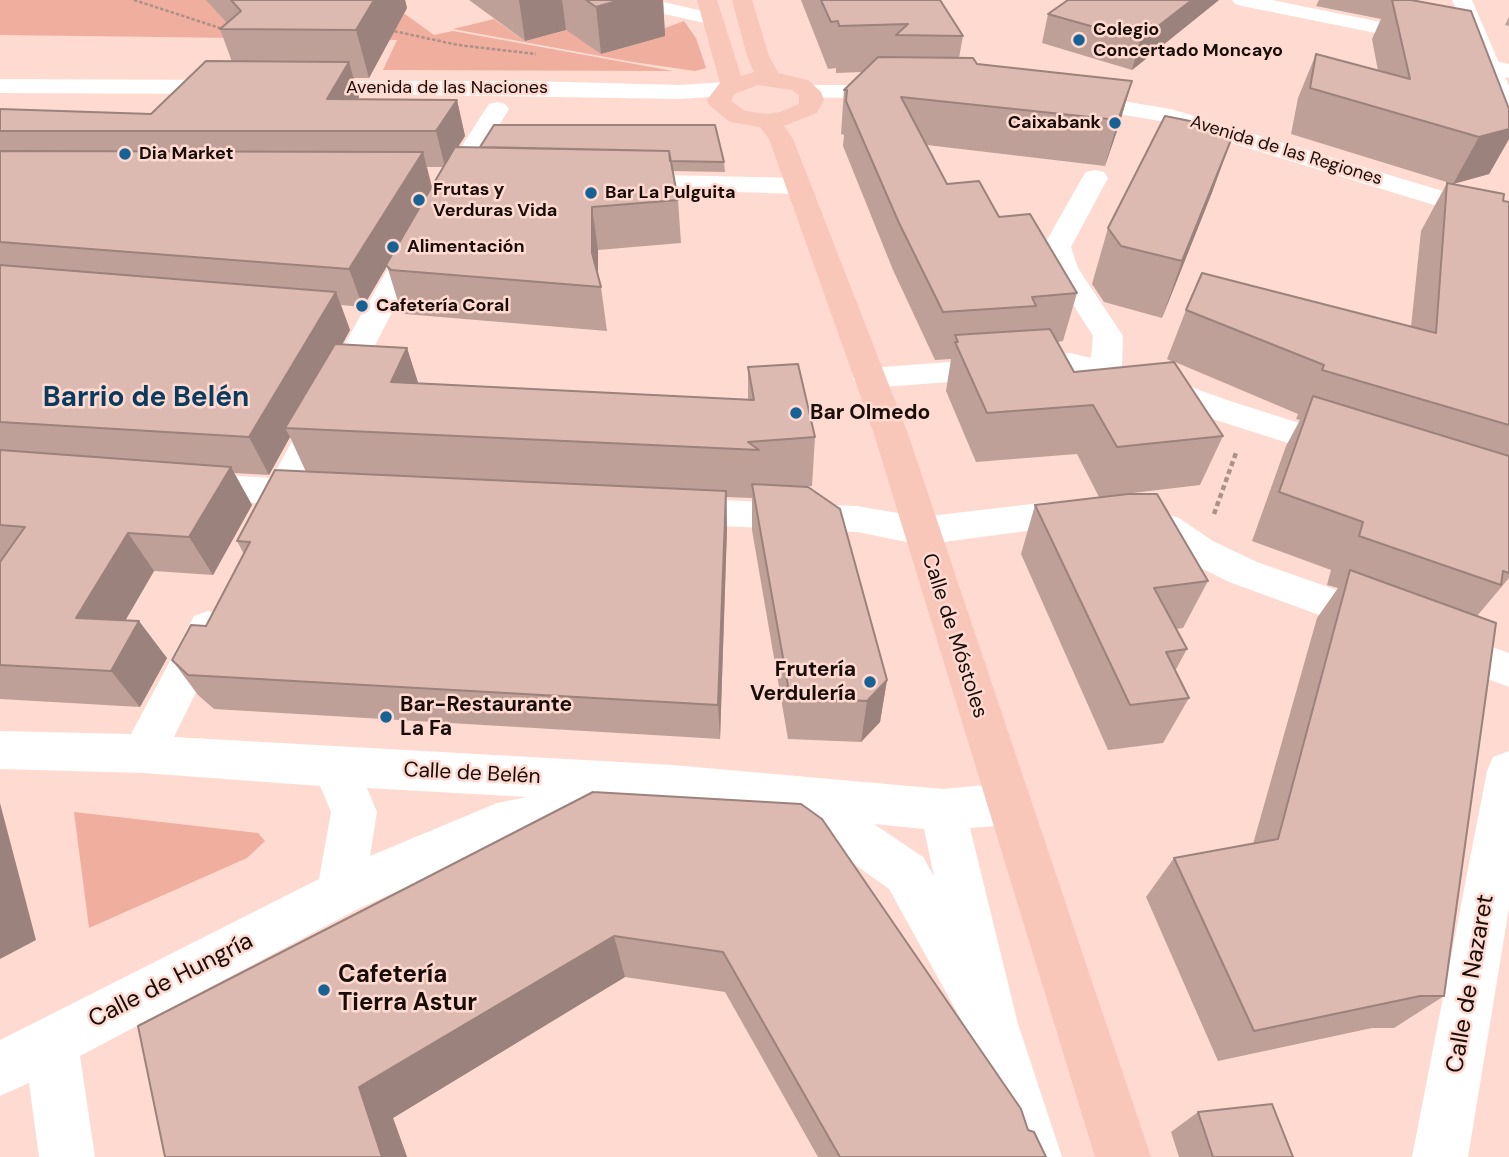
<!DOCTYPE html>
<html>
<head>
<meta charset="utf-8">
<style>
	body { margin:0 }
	canvas { display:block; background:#fedad0 }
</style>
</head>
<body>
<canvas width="1509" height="1157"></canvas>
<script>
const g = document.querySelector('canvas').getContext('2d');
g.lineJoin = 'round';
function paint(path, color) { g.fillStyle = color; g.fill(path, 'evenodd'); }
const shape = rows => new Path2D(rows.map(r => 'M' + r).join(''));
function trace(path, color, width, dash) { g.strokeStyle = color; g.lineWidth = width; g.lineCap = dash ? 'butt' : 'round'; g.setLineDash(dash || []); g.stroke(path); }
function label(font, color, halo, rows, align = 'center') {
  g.font = font + ' "DM Sans",sans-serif'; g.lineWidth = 5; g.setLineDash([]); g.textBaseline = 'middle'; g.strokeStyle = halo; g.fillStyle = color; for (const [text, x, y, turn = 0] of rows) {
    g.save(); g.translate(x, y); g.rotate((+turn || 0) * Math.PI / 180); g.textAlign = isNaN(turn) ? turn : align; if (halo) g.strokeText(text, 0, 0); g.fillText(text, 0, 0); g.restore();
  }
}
const green = shape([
	[0,0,273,0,393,9,405,14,434,35,453,31,673,71,383,70,397,40,0,35],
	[494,19,525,41,567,30,602,54,664,36,657,31,684,21,696,38,706,68,695,71,633,62,453,29],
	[74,812,258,833,265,841,247,858,89,928]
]);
const pathFar1 = shape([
	[134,0,226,30],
	[389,30,458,45,536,54]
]);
const path = shape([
	[1214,514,1237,450]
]);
const minor = shape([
	[617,0,655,0,720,15,723,19,720,23,713,25,620,4,617,0],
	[1232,0,1272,0,1430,32,1438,33,1441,38,1438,43,1430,44,1242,6,1235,4,1232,0],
	[1491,60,1509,64,1509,78,1483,72,1480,67,1483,62,1491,60],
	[497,102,505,104,509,109,467,178,388,320,306,481,329,485,334,494,329,503,316,507,293,505,284,522,271,526,258,522,253,513,258,503,191,499,178,495,173,486,178,477,191,473,272,478,358,320,441,178,489,104,497,102],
	[1095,170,1104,172,1108,178,1071,247,1078,268,1123,336,1122,366,1158,375,1227,400,1356,441,1361,449,1356,457,1344,461,1332,457,1203,416,1137,390,1071,373,869,388,858,385,853,378,858,371,869,368,1071,353,1091,358,1093,336,1050,268,1043,247,1082,178,1086,172,1095,170],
	[622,174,798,178,807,180,811,186,807,192,798,194,613,188,609,182,613,176,622,174],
	[673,498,857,506,921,517,1049,502,1104,512,1166,514,1179,518,1213,541,1257,562,1391,609,1397,620,1391,631,1377,636,1363,631,1229,582,1187,561,1158,541,1104,540,1049,528,921,545,857,532,673,524,660,520,655,511,660,502,673,498],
	[208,611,222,616,228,627,174,737,673,765,943,789,1008,783,1024,789,1031,804,1024,819,1008,825,970,828,1018,1024,1062,1157,1006,1157,969,1034,889,889,839,853,776,847,760,841,753,826,759,813,621,802,627,815,620,830,604,836,560,833,502,844,358,909,80,1056,95,1157,39,1157,29,1083,0,1096,0,1040,319,879,331,812,320,786,143,773,0,769,0,731,131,734,194,616,208,611],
	[367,788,527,797,497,803,370,856,377,812,367,788],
	[874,824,924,829,934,876,923,857,874,824],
	[1443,629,1509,653,1509,687,1429,657,1423,645,1429,633,1443,629]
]);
const tertiary = shape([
	[1509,751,1509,908,1468,1157,1412,1157,1487,771,1493,757,1509,751]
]);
const secondary = shape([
	[1452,0,1472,0,1509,86,1509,127,1500,125,1497,120,1480,67,1452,0],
	[0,79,230,80,238,82,242,87,238,92,230,94,0,93,0,79],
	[304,81,527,81,680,85,725,82,733,84,737,89,733,94,725,96,680,99,296,93,292,88,296,83,304,81],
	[809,85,898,85,906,87,910,92,906,97,898,99,801,97,797,92,801,87,809,85],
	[1073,93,1171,109,1509,211,1509,228,1160,121,1065,105,1061,100,1065,95,1073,93]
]);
const primary = shape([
	[697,0,717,0,741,76,754,72,747,56,732,0,752,0,769,56,778,73,808,80,821,92,824,100,817,113,784,126,793,139,908,434,1151,1157,1095,1157,874,434,769,139,760,127,730,122,709,105,707,100,720,83,697,0],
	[758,85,792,90,799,95,799,104,780,112,768,114,745,111,731,101,734,94,758,85]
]);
const wall = shape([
	[206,0,405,0,407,8,369,78,353,78,359,97,358,99,457,100,465,136,458,147,724,162,725,172,673,171,678,200,681,243,598,250,598,274,601,287,607,331,405,314,400,308,387,266,363,307,341,305,350,330,342,345,407,348,418,383,748,400,748,367,815,437,812,486,802,487,887,680,880,722,861,742,788,739,752,530,752,498,726,497,727,528,720,739,214,709,198,695,172,660,206,626,244,554,237,541,306,472,290,437,269,475,234,473,252,505,213,575,154,571,125,620,167,658,140,707,0,699,0,109,151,114,232,62,220,29,227,23],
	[427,167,443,167,432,186],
	[469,0,663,0,665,36,601,54,566,30,525,41],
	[801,0,940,0,963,36,959,58,977,64,1132,81,1119,125,1105,166,927,145,947,184,999,217,1077,293,1063,341,1057,342,1074,372,1173,362,1167,359,1186,310,1411,327,1421,231,1447,183,1509,202,1509,578,1477,616,1444,996,1394,1028,1372,1028,1218,1061,1146,897,1174,858,1253,844,1317,618,1338,588,1327,585,1331,570,1252,541,1286,446,1300,420,1296,419,1298,414,1175,362,1223,436,1200,485,1099,497,1077,454,976,462,946,391,951,359,935,360,893,270,843,146,844,135,841,134,844,90,862,72,836,73,836,68,828,69],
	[1219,0,1132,70,1042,43,1048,14],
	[1319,0,1411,0,1509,109,1509,139,1489,174,1453,184,1291,134,1298,98,1316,54,1378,71,1372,39,1381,19,1316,6],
	[1509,17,1509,26,1505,25],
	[1213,190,1162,318,1104,302,1092,284,1108,228],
	[1035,505,1208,581,1183,628,1176,629,1187,649,1175,671,1189,698,1163,743,1108,750,1021,554],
	[593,792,1028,1130,1046,1157,818,1157,725,992,625,977,393,1118,407,1157,165,1157],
	[1198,1112,1293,1157,1179,1157,1171,1132]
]);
const shadedWall = shape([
	[374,0,405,0,407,8,369,78,356,30],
	[519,0,562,0,566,30,525,41],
	[620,0,663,0,665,36,601,54,596,7],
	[1192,0,1219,0,1132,70,1140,40],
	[349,62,359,97,340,131,327,99],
	[1132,81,1119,125,1105,166,1118,120],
	[457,100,465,136,445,167,436,131],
	[1509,129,1509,139,1489,174,1453,184,1479,137],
	[1233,135,1213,190,1162,318,1182,261],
	[423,152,432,189,363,307,349,269],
	[592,207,598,250,598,287,592,253],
	[336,292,350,330,295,429,285,428,290,437,269,475,249,437],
	[407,348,423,398,391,382],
	[231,467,252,505,213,575,189,537],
	[726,491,727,528,720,739,718,705],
	[128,533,154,571,106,654,76,618],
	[139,621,167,658,140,707,111,671],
	[887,680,880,722,861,742,867,701],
	[0,803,36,940,0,959],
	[614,936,625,977,393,1118,407,1157,382,1157,359,1087]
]);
const building = shape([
	[231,0,374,0,356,30,220,29,241,11,231,0],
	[586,0,620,0,596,7,586,0],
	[821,0,940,0,963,36,896,35,908,24,839,26,838,21,831,22,821,0],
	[1068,0,1192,0,1140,40,1048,14,1068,0],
	[1392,0,1411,0,1471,11,1509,109,1509,129,1479,137,1310,88,1316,54,1410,79,1392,0],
	[878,57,973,58,977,64,1132,81,1118,120,901,97,947,184,979,181,999,217,1030,214,1077,293,1032,297,1036,306,943,312,899,223,846,101,847,90,844,90,878,57],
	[206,61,349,62,327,99,457,100,436,131,0,131,0,109,151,114,206,61],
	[1165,116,1215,126,1215,131,1233,135,1182,261,1121,246,1108,228,1165,116],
	[494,125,715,125,724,162,670,161,669,151,480,147,494,125],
	[455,147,669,151,678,200,592,207,592,253,601,287,391,270,386,265,455,147],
	[0,151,423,152,349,269,0,242,0,151],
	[1447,183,1504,194,1503,201,1509,202,1509,425,1322,370,1324,365,1186,310,1202,273,1436,333,1447,183],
	[0,265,336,292,249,437,0,422,0,265],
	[1050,329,1074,372,1174,362,1223,436,1117,447,1093,405,987,413,955,342,958,342,955,335,1050,329],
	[335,344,407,348,391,382,754,400,748,367,798,364,815,437,748,442,759,450,285,428,335,344],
	[1313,396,1509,456,1509,573,1503,571,1501,585,1359,536,1363,522,1279,492,1313,396],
	[0,450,231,467,189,537,128,533,76,618,139,621,111,671,0,665,0,562,25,527,0,525,0,450],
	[275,470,726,491,718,705,188,675,172,660,191,625,206,626,250,542,237,541,275,470],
	[752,484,808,487,840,509,887,680,867,701,790,697,752,484],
	[1128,494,1157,494,1208,581,1154,588,1187,649,1166,652,1189,698,1130,705,1035,505,1128,494],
	[1350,570,1496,623,1444,996,1420,996,1254,1031,1174,858,1278,839,1350,570],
	[593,792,801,804,822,819,1021,1109,1028,1130,1034,1132,1046,1157,840,1157,723,952,614,936,359,1087,382,1157,165,1157,138,1026,593,792],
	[1272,1104,1293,1157,1213,1157,1198,1112,1272,1104]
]);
const markers = [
	[1079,40,7,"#186194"],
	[1115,123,7,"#186194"],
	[125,154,7,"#186194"],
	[591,193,7,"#186194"],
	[419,200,7,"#186194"],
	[393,247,7,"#186194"],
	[362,306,7,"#186194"],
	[796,413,7,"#186194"],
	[870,682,7,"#186194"],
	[386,717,7,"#186194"],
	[324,990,7,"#186194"]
];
const farPoinames = [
	["Colegio",1093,30],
	["Concertado Moncayo",1093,51],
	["Caixabank",1101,123,"right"],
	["Dia Market",139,154],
	["Frutas y",433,190],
	["Verduras Vida",433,211],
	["Bar La Pulguita",605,193],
	["Alimentación",407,247],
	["Cafetería Coral",376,306]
];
const farStreetnames = [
	["Avenida de las Naciones",447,88],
	["Avenida de las Regiones",1286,151,17]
];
const poiNames = [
	["Bar Olmedo",810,413],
	["Frutería",856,670,"right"],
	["Verdulería",856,694,"right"],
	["Bar-Restaurante",400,705],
	["La Fa",400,729]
];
const streetNames = [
	["Calle de Móstoles",954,636,72],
	["Calle de Belén",472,774,3]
];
const nearPoinames = [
	["Cafetería",338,976],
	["Tierra Astur",338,1004]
];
const nearStreetnames = [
	["Calle de Hungría",171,981,-27],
	["Calle de Nazaret",1471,984,-80]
];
const districtNames = [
	["Barrio de Belén",146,399]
];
paint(green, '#f0af9e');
trace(pathFar1, '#ac9189', 2.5, [3.5, 2]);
trace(path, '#ac9189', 4.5, [5, 3.5]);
paint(minor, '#fff');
paint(tertiary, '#fff');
paint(secondary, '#fff');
paint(primary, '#f9c7ba');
paint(wall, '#bea098');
paint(shadedWall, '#9b827c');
paint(building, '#ddbab1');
trace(building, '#9b827c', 2);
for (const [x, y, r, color] of markers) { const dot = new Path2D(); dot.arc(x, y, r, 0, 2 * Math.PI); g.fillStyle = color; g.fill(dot); trace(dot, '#fedad0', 2.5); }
label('bold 18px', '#190d0a', '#fedad0', farPoinames, 'left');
label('18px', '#190d0a', '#fedad0', farStreetnames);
label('bold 21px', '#190d0a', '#fedad0', poiNames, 'left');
label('21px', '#190d0a', '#fedad0', streetNames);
label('bold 24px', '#190d0a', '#fedad0', nearPoinames, 'left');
label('24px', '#190d0a', '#fedad0', nearStreetnames);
label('bold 28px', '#083b5e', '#fedad0', districtNames);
</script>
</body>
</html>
